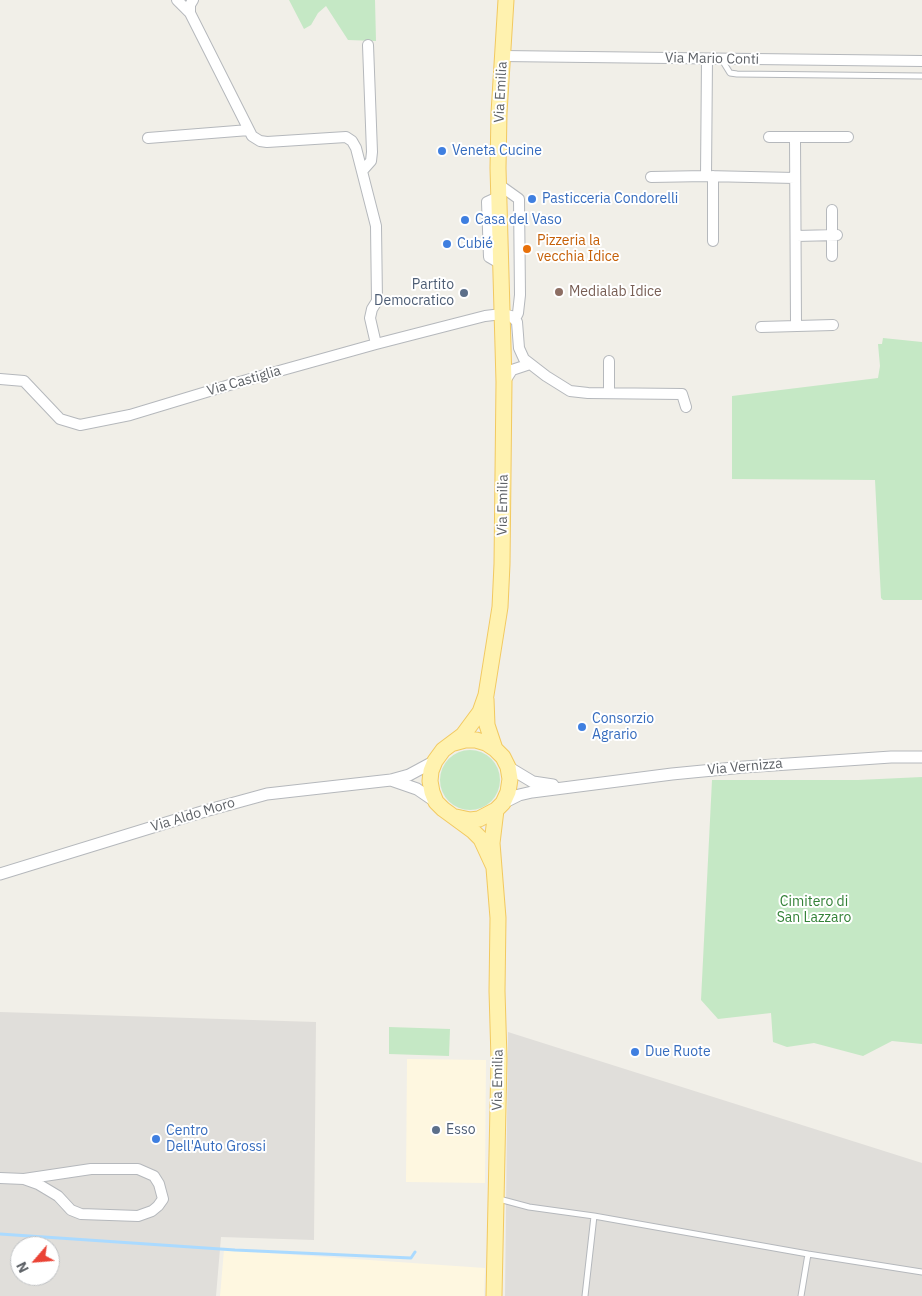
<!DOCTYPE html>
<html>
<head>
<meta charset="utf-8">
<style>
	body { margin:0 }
	#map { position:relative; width:922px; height:1296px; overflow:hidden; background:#f1efe8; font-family:"IBM Plex Sans",sans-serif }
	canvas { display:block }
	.north { position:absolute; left:10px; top:1236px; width:50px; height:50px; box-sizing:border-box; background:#fff; border:1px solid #bfc1c3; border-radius:50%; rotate:243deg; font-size:14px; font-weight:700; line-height:20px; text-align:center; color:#5f6368 }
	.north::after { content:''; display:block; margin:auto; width:18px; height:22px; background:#ea4335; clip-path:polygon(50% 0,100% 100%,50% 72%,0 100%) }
</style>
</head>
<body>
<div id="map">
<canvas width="922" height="1296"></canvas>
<div class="north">N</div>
</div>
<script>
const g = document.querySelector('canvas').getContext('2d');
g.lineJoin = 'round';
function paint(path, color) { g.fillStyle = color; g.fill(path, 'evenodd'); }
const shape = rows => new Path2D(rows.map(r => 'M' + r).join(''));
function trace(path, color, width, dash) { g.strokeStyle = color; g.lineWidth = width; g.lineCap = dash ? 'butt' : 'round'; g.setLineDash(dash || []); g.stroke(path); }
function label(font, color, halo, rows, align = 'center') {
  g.font = font + ' "IBM Plex Sans",sans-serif'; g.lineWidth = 4; g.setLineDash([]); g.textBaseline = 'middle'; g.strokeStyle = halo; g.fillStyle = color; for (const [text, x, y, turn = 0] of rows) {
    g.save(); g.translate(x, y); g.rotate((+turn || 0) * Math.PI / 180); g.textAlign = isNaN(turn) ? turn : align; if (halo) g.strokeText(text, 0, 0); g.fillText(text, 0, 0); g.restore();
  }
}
const commercial = shape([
	[407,1059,486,1060,485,1183,406,1182],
	[224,1250,485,1268,484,1296,220,1296]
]);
const industrial = shape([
	[0,1012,316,1022,314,1240,221,1237,216,1296,0,1296],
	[20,1246,50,1246,50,1276,20,1276],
	[508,1032,922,1163,922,1296,505,1296]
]);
const green = shape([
	[289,0,375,0,376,41,348,40,326,6,318,13,311,25,304,29],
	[883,338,922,342,922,600,883,600,881,598,875,480,732,479,732,396,878,378,880,366,878,344,882,344],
	'440 780a30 30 0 1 1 60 0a30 30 0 1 1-60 0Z',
	[922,777,922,1044,892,1041,863,1056,814,1043,787,1047,773,1042,771,1013,718,1019,701,1000,712,780,858,780],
	[389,1027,450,1029,449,1056,389,1054]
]);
const stream = shape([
	[0,1234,235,1250,411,1258,415,1252]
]);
const service = shape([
	[722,60,730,73,737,74,922,76],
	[499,1199,529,1207,594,1216,808,1254,801,1296],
	[808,1254,922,1272],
	[585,1296,594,1216]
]);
const minor = shape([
	[177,0,190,13,252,136,260,141,267,142,346,137,352,141,356,148,376,226,377,301,372,309,370,318,376,344],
	[190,13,190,5,193,0],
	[502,56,922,61],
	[769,137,848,137],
	[148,138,249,130],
	[795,138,796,325],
	[363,170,371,161,372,152,368,45],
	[706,176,707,59],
	[651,177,706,176,795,178],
	[498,184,519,199,520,295,518,313,515,319],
	[498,197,487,202,489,257,501,264],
	[832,210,832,256],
	[796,236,837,235],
	[713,241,713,176],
	[761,327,833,325],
	[609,361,609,393],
	[0,379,24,381,60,419,80,425,130,415,236,383,376,344,485,316,502,314,511,316,517,322,519,348,524,359,546,376,570,391,588,393,682,394,686,407],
	[505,381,512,370,530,364],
	[0,1178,24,1179,91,1169,138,1169,154,1176,159,1184,163,1199,158,1206,152,1211,138,1216,81,1214,71,1210,58,1196,38,1184,24,1179]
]);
const tertiary = shape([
	[508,767,533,782,553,785],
	[391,780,417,789,436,802],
	[503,803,519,795,532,792,672,774,744,767,891,757,922,757],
	[0,874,205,811,267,794,391,780,409,775,435,761]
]);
const primary = shape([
	[486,699,487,725,495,749],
	[454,743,465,740,476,740,486,743,495,749,503,757,508,767,510,779,508,792,503,803,496,810,479,819,470,820,456,817],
	[493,865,481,839,473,831,443,809,436,802,432,792,430,781,431,771,435,761,443,750,463,735,480,712,486,695,500,607,502,564,504,382,498,168,499,113,506,0],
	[494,1296,499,1059,497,991,498,918,492,843,496,810]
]);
const markers = [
	[442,151,5,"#3f7fe0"],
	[532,199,5,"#3f7fe0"],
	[465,220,5,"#3f7fe0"],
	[447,244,5,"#3f7fe0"],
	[527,249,5,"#e8710a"],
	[559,292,5,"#8d6e63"],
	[464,293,5,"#5c6f8a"],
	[582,727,5,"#3f7fe0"],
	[635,1052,5,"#3f7fe0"],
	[436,1130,5,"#5c6f8a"],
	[156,1139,5,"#3f7fe0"]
];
const streetNames = [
	["Via Mario Conti",712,59,1],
	["Via Emilia",501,92,-87],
	["Via Castiglia",244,381,-16],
	["Via Emilia",503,505,-89],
	["Via Vernizza",745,767,-5],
	["Via Aldo Moro",193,815,-17],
	["Via Emilia",498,1080,-89]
];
const shopNames = [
	["Veneta Cucine",452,151],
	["Pasticceria Condorelli",542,199],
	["Casa del Vaso",475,220],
	["Cubié",457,244],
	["Consorzio",592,719],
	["Agrario",592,735],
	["Due Ruote",645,1052],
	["Centro",166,1131],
	["Dell'Auto Grossi",166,1147]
];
const foodNames = [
	["Pizzeria la",537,241],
	["vecchia Idice",537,257]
];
const serviceNames = [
	["Partito",454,285],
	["Democratico",454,301],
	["Esso",446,1130,"left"]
];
const educationNames = [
	["Medialab Idice",569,292]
];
const parkNames = [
	["Cimitero di",814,902],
	["San Lazzaro",814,918]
];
paint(commercial, '#fef7e0');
paint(industrial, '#e0deda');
paint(green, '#c5e8c5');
trace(stream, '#aadaff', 3);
trace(service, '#b5b8bc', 7);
trace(minor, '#b5b8bc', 12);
trace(tertiary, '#b5b8bc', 13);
trace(primary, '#f2c960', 17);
trace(service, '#fff', 5);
trace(minor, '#fff', 10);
trace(tertiary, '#fff', 11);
trace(primary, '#fff2af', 15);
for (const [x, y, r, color] of markers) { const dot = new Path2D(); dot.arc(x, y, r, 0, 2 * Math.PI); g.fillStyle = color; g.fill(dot); trace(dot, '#fff', 2); }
label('14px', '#5f6368', '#fff', streetNames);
label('14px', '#366cbe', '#fff', shopNames, 'left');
label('14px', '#c56008', '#fff', foodNames, 'left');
label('14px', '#4e5e75', '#fff', serviceNames, 'right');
label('14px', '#785e54', '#fff', educationNames, 'left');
label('14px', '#348238', '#fff', parkNames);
</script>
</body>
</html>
